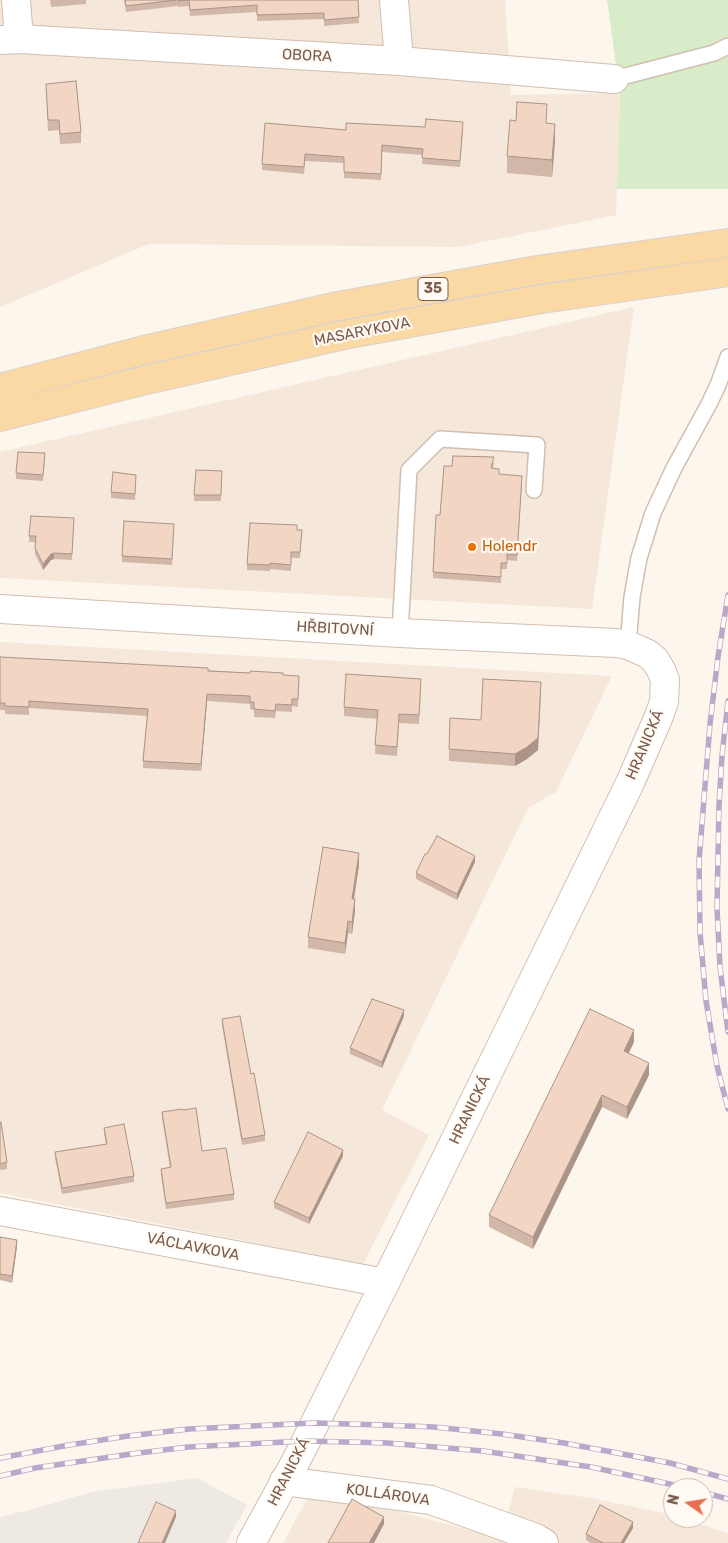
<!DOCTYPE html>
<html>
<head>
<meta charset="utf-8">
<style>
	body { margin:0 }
	#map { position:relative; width:728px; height:1543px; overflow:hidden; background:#fdf6ec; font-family:Rubik,sans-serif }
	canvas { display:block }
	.north { position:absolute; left:663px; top:1478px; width:50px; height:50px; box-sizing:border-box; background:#fffaf3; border:1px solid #cabbb1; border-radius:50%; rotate:283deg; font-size:14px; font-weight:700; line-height:20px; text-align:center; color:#7a5c4d }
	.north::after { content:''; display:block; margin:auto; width:18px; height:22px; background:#e76f51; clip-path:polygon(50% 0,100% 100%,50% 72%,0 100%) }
</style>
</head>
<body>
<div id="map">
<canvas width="728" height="1543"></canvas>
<div class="north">N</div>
</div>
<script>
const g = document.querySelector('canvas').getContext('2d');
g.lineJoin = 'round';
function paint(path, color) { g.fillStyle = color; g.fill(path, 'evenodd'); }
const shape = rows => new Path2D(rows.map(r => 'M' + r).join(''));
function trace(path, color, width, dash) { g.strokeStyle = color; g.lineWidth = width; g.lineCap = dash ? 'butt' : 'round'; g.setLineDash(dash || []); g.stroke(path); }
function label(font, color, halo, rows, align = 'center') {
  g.font = font + ' Rubik,sans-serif'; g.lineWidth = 4.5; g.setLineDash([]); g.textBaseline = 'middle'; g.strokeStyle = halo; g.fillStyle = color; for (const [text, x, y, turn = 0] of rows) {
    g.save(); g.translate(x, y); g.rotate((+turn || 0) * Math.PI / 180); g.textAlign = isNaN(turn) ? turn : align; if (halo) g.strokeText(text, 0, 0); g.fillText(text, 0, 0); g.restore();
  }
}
const residential = shape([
	[0,0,505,0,511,95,620,93,616,215,459,247,149,244,0,307],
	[634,307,592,609,0,578,0,452],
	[0,642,612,676,556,792,528,808,382,1110,429,1135,363,1264,0,1193],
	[515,1487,591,1498,668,1514,673,1516,673,1518,680,1518,728,1533,728,1543,283,1543,313,1488,502,1539]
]);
const industrial = shape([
	[197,1478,247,1505,226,1543,0,1543,0,1517,37,1508,91,1492]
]);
const green = shape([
	[607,0,728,0,728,189,617,189,620,93]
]);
const service = shape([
	[614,79,714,53,728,46],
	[400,633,409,470,440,439,537,445,534,490],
	[628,645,632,597,639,558,653,513,674,468,709,404,718,385,728,357]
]);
const minor = shape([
	[16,0,19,39],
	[394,0,399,61],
	[0,40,19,39,399,61,614,79],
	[0,1211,385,1283],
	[284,1481,431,1500,536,1538,544,1543]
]);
const tertiary = shape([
	[0,609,400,633,616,643,628,645,648,654,655,660,661,670,665,680,664,702,659,716,630,783,385,1283,297,1459,251,1543]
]);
const primary = shape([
	[0,388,140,351,338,306,537,270,728,243],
	[0,417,146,380,344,335,542,299,728,272]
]);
const rail = shape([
	[728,595,718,657,710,724,699,861,700,932,706,1001,717,1066,728,1109],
	[728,701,722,756,719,805,717,908,720,967,728,1032],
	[0,1458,69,1445,128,1436,189,1429,314,1423,382,1425,434,1427,502,1434,564,1443,670,1463,728,1479],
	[0,1476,35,1468,131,1454,188,1447,305,1441,387,1443,483,1451,591,1467,688,1488],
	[703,1492,728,1499]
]);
const wall = shape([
	[50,0,86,0,86,4,51,7],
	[124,0,358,0,359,23,324,26,324,19,257,21,257,12,190,16,189,6,178,7,178,6,126,12],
	[46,84,81,132,81,143,60,144,59,130,48,131],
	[547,123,555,141,552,177,507,173,507,156],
	[463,129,460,167,422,164,423,155,382,152,381,180,344,178,344,163,305,161,304,174,262,170,262,164,346,130],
	[45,460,43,481,16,479,16,473],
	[494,463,493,468,499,474,522,482,517,561,507,560,507,569,501,569,501,583,433,578,433,572,440,515,452,466],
	[196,470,222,477,221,501,194,501],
	[136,481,135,500,111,498,111,492],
	[74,518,72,560,54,559,51,560,43,570,35,554,35,542,29,542,29,536],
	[174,530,172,565,122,562,122,556],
	[297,530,302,530,300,558,291,558,291,571,270,569,270,571,247,570,247,564],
	[0,657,283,675,299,683,298,707,292,706,292,712,276,711,275,718,254,717,254,710,250,709,250,704,207,701,201,771,143,768,143,761,147,716,29,708,29,715,5,714,5,710,0,710],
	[421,688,419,724,399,723,397,756,375,754,377,719,344,716,344,707],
	[541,694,538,750,527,759,515,766,449,761,449,749,481,720],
	[475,862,457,900,416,879,416,873],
	[359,865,354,899,355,911,352,934,348,933,345,954,308,948,308,937],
	[404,1016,382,1068,350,1054,350,1048],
	[222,1019,251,1074,265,1135,265,1141,242,1145,222,1025],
	[634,1042,628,1053,649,1075,627,1119,602,1107,533,1249,489,1227,489,1215],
	[162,1112,202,1151,234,1194,234,1200,166,1209,161,1175,161,1169,170,1168,162,1118],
	[0,1122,7,1162,7,1169,0,1170],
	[104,1128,134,1176,134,1182,62,1194,55,1158,55,1152,106,1144,104,1134],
	[343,1156,309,1224,274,1208,274,1202],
	[0,1237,17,1246,12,1283,0,1280],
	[633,1528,624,1543,591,1543,586,1540,586,1534]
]);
const shadedWall = shape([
	[555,124,555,141,552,177,552,160],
	[54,553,54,559,51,560,43,570,43,564,51,554],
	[541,682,538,750,527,759,515,766,515,754],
	[207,694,207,701,201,771,201,764],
	[359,853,359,865,352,911,352,899],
	[475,856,475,862,457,900,457,894],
	[355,899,355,911,352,934,352,922],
	[348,921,348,933,345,954,345,943],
	[404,1010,404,1016,382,1068,382,1062],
	[634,1030,634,1042,624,1063,624,1051],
	[649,1063,649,1075,627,1119,627,1107],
	[602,1095,602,1107,533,1249,533,1237],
	[343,1150,343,1156,309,1224,309,1218],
	[17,1240,17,1246,12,1283,12,1276],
	[176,1511,176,1517,165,1543,162,1543],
	[384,1517,384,1524,374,1543,369,1543],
	[633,1522,633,1528,624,1543,621,1543]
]);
const building = shape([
	[125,0,176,0,126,6,125,0],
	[178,0,358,0,359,17,324,20,324,13,257,15,257,5,190,10,189,0,178,1,178,0],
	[76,81,81,132,60,134,59,120,48,120,46,84,76,81],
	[517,102,547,104,546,123,555,124,552,160,507,156,510,120,516,121,517,102],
	[426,119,463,122,460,161,422,158,423,149,382,145,381,174,344,172,344,157,305,154,304,167,262,164,265,123,346,130,346,123,425,127,426,119],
	[18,452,45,453,43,475,16,473,18,452],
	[453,456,494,457,491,468,499,469,499,474,522,476,517,555,507,554,507,563,501,563,501,577,433,572,436,515,440,515,444,466,452,466,453,456],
	[196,470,222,471,221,495,194,495,196,470],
	[113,472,136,475,135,494,111,492,113,472],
	[31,516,74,518,72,554,54,553,51,554,43,564,35,548,36,536,29,536,31,516],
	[124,521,174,524,172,559,122,556,124,521],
	[250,523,297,525,297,530,302,530,300,552,291,552,291,565,270,563,270,565,247,564,250,523],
	[0,657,208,668,208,671,250,673,250,671,283,673,283,675,299,676,298,699,292,699,292,705,276,704,275,711,254,709,254,702,250,702,250,696,207,694,201,764,143,761,148,709,29,701,29,707,5,706,5,703,0,703,0,657],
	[346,674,421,679,419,715,399,714,397,747,375,745,378,710,344,707,346,674],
	[483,679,541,682,538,738,527,747,515,754,449,749,450,718,481,720,483,679],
	[437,836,475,856,457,894,416,873,425,854,427,854,437,836],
	[323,847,359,853,352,899,355,899,352,922,348,921,345,943,308,937,323,847],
	[372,999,404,1010,382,1062,350,1048,372,999],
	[590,1009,634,1030,624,1051,649,1063,627,1107,602,1095,533,1237,489,1215,590,1009],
	[240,1016,251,1074,254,1073,265,1135,242,1139,222,1019,240,1016],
	[196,1108,202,1151,226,1148,234,1194,166,1203,161,1169,171,1167,162,1112,182,1109,183,1110,196,1108],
	[0,1122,1,1122,7,1162,0,1164,0,1122],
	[124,1124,134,1176,62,1188,55,1152,107,1144,104,1128,124,1124],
	[308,1132,343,1150,309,1218,274,1202,308,1132],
	[0,1237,17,1240,12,1276,0,1274,0,1237],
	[352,1499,384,1517,369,1543,328,1543,352,1499],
	[156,1502,176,1511,162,1543,138,1543,156,1502],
	[600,1505,633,1522,621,1543,603,1543,586,1534,600,1505]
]);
const markers = [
	[472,547,5,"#e8710a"]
];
const shields = [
	[433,289,30]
];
const shieldNames = [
	["35",433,289]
];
const streetNames = [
	["OBORA",307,56,3],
	["MASARYKOVA",362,332,-11],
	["HŘBITOVNÍ",335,629,3],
	["HRANICKÁ",645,745,-67],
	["HRANICKÁ",470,1110,-64],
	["VÁCLAVKOVA",193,1247,11],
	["HRANICKÁ",289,1472,-63],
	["KOLLÁROVA",388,1495,8]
];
const foodNames = [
	["Holendr",482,547]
];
paint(residential, '#f5e8da');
paint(industrial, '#efe9e4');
paint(green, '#d8ecc9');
trace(service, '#d1beb0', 18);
trace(minor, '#d1beb0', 30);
trace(tertiary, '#d1beb0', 30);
trace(primary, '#dad1cd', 30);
trace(service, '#fff', 15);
trace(minor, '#fff', 28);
trace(tertiary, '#fff', 28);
trace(primary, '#fbd9a5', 28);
trace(rail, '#b9a8c9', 5.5);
trace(rail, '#fffaf3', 4, [11]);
paint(wall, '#d1b7a8');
paint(shadedWall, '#aa9588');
paint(building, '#f3d5c3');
trace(building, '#aa9588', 1);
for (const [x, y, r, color] of markers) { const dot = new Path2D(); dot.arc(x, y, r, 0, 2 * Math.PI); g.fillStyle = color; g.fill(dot); trace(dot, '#fffaf3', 2); }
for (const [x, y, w] of shields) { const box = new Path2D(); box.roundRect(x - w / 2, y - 11.5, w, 23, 4); g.fillStyle = '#fffaf3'; g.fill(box); trace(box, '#7a5c4d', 1); }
label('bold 14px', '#7a5c4d', null, shieldNames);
label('15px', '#7a5c4d', '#fffaf3', streetNames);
label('15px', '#c56008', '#fffaf3', foodNames, 'left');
</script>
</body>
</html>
